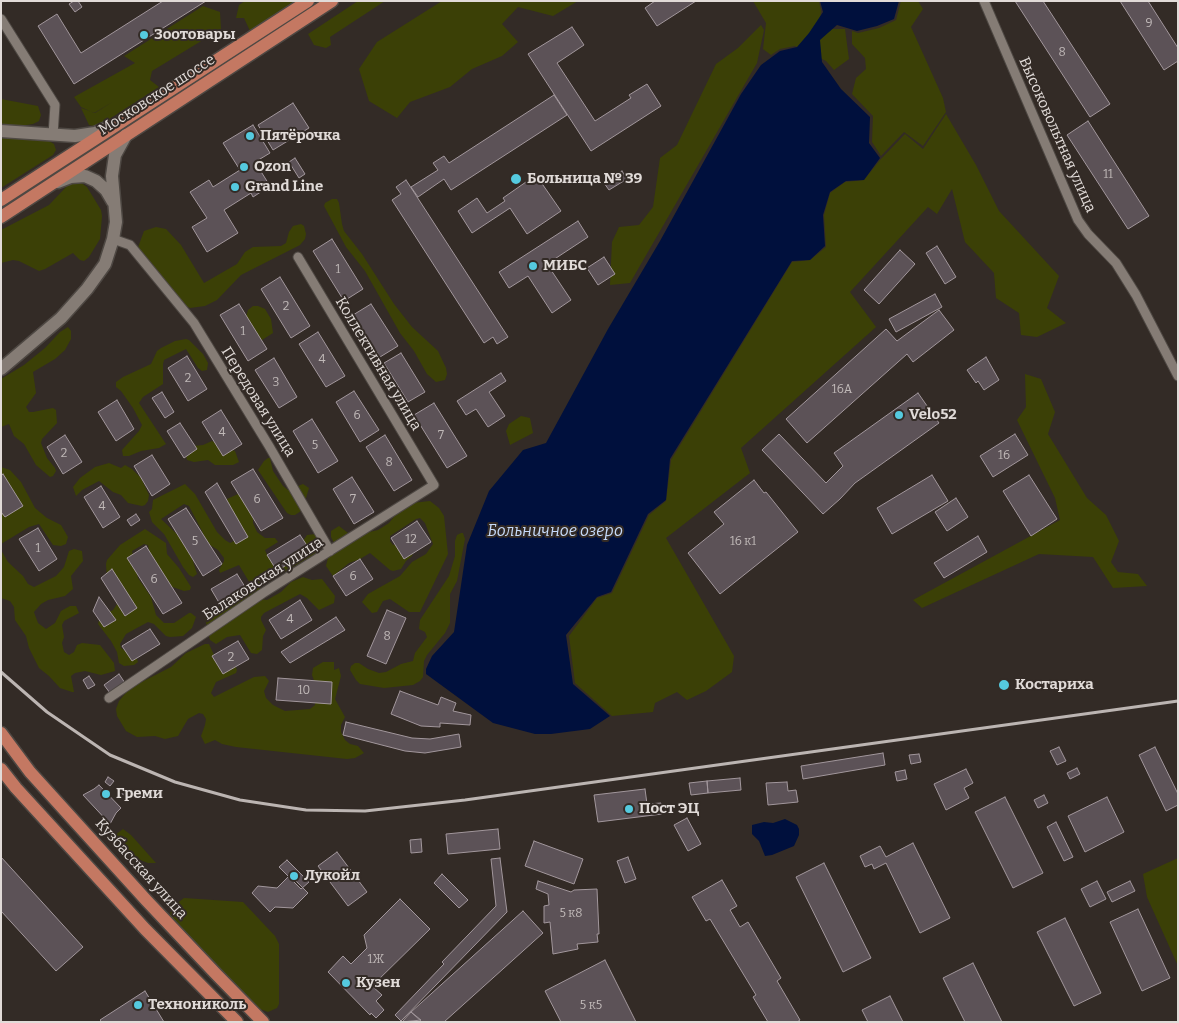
<!DOCTYPE html>
<html>
<head>
<meta charset="utf-8">
<style>
	body { margin:0 }
	#map { position:relative; width:1179px; height:1023px; overflow:hidden; background:#332b26; font-family:Bitter,serif }
	canvas { display:block }
	.frame { position:absolute; inset:0; border:2px solid #e1dbd8; pointer-events:none }
</style>
</head>
<body>
<div id="map">
<canvas width="1179" height="1023"></canvas>
<div class="frame"></div>
</div>
<script>
const g = document.querySelector('canvas').getContext('2d');
g.lineJoin = 'round';
function paint(path, color) { g.fillStyle = color; g.fill(path, 'evenodd'); }
const shape = rows => new Path2D(rows.map(r => 'M' + r).join(''));
function trace(path, color, width, dash) { g.strokeStyle = color; g.lineWidth = width; g.lineCap = dash ? 'butt' : 'round'; g.setLineDash(dash || []); g.stroke(path); }
function label(font, color, halo, rows, align = 'center') {
  g.font = font + ' Bitter,serif'; g.lineWidth = 4; g.setLineDash([]); g.textBaseline = 'middle'; g.strokeStyle = halo; g.fillStyle = color; for (const [text, x, y, turn = 0] of rows) {
    g.save(); g.translate(x, y); g.rotate((+turn || 0) * Math.PI / 180); g.textAlign = isNaN(turn) ? turn : align; if (halo) g.strokeText(text, 0, 0); g.fillText(text, 0, 0); g.restore();
  }
}
const green = shape([
	[245,1,297,1,250,31,244,18,236,18,239,5],
	[358,1,385,1,330,37,331,45,326,48,314,45,308,34],
	[442,1,578,1,553,16,518,7,502,24,518,42,502,56,472,69,450,87,410,102,397,118,369,101,359,69,377,42],
	[753,1,819,1,821,11,819,29,845,29,849,59,834,70,826,61,795,46,780,49,771,55,763,49,766,23],
	[901,1,918,1,923,9,911,27,943,98,946,112,923,146,904,132,881,156,872,142,873,116,852,94,856,78,866,69,865,58,852,44,852,31,858,33,879,28,896,20],
	[203,6,220,12,221,29,152,71,150,80,159,87,97,127,89,125,81,108,95,113,114,101,94,113,81,107,74,97,135,63,124,56],
	[761,25,764,30,757,63,630,283,610,285,612,242,619,227,639,225,653,207,660,158,677,145,716,64,738,48],
	[1,99,38,106,41,115,39,121,33,124,19,126,1,124],
	[946,114,976,165,999,211,1059,276,1047,308,1066,323,1037,337,1021,335,1019,313,996,298,994,273,965,242,952,189,937,214,928,207,850,292,876,327,741,448,750,473,666,538,734,656,732,672,706,691,687,700,677,692,655,703,653,712,612,716,575,683,569,636,597,598,612,593,649,515,666,501,671,460,792,262,810,260,826,247,824,215,830,193,845,182,864,180,880,160,905,134,923,149],
	[1,138,49,141,54,144,56,150,53,155,1,188],
	[74,181,80,182,87,187,101,210,102,216,100,239,89,257,84,261,80,260,73,253,45,269,39,271,19,261,13,260,1,263,1,230,49,205,67,186],
	[332,199,337,199,339,203,342,224,344,231,362,254,394,304,412,327,438,351,446,368,447,374,445,380,436,382,427,374,414,351,400,333,365,271,346,247,324,206,325,203],
	[301,224,304,226,306,234,305,239,300,245,241,275,217,300,205,306,190,308,184,305,173,304,171,302,137,250,144,231,156,227,166,229,181,245,204,283,237,264,245,252,253,247,281,246,286,243,289,232,293,226],
	[253,306,258,306,265,309,271,319,273,333,262,340,257,340,246,317,248,310],
	[68,327,71,331,71,339,65,350,55,359,33,372,36,393,26,407,29,412,33,412,53,408,56,410,57,423,42,439,41,443,47,458,55,468,56,471,53,476,50,477,36,465,24,444,14,436,9,424,1,427,1,379,24,365,45,348,60,332],
	[186,339,189,340,203,354,208,363,207,370,202,371,198,368,186,349,164,360,163,364,163,384,143,397,139,403,166,444,159,448,141,451,129,456,123,456,122,450,139,431,142,425,133,408,121,391,116,387,116,382,123,377,151,364,157,351,161,348,175,341],
	[1025,374,1041,379,1055,412,1048,434,1087,498,1106,515,1119,541,1111,562,1118,572,1138,574,1147,586,1113,588,1093,557,1039,554,922,608,913,600,1060,520,1055,498,1017,420,1026,407],
	[521,416,530,418,533,433,510,445,506,431,509,424],
	[212,441,222,447,235,451,239,462,233,465,215,465,208,460,194,462,187,460,184,447,203,445],
	[268,458,270,458,273,471,283,486,288,490,303,484,309,488,306,498,297,502,301,511,295,515,291,515,287,513,258,470,264,461],
	[109,463,121,468,125,465,132,469,141,478,149,495,148,501,145,505,142,506,128,503,121,495,113,492,99,481,82,490,76,496,73,487,80,478,95,467],
	[1,467,10,470,21,482,35,508,47,518,61,525,68,537,66,544,61,546,53,545,39,524,29,527,1,544],
	[185,484,195,494,217,532,225,540,230,543,236,540,227,499,238,494,248,497,253,507,253,523,257,532,265,538,275,538,278,542,265,550,267,555,297,559,301,555,303,541,307,535,316,534,322,544,321,548,313,555,263,585,256,594,259,599,267,600,281,592,291,582,303,577,312,580,322,579,335,596,334,603,319,610,307,598,300,594,264,613,261,617,261,620,266,630,263,636,262,650,257,654,251,653,240,635,227,637,216,644,210,640,205,618,206,613,221,606,226,606,245,595,250,590,251,585,239,565,220,573,219,570,224,561,224,558,218,550,207,543,202,531,189,506,184,504,161,519,181,538,191,555,197,574,193,577,189,575,183,567,164,534,152,522,149,512,152,509,153,500],
	[430,501,439,508,444,516,448,554,420,612,409,612,390,599,383,601,377,612,372,613,362,602,368,594,400,576,412,562,426,554,433,544,425,523,420,518,416,519,390,536,390,541,393,545,412,540,416,544,412,556,406,561,401,569,393,571,390,570,370,553,360,559,349,563,333,576,326,566,328,558,335,551,335,545,331,537,331,531,339,526,352,536,378,530,389,523,397,513,412,503],
	[145,529,166,543,167,554,179,568,191,587,190,590,184,591,170,586,152,563,148,545,144,544,132,551,138,578,151,597,156,615,164,623,174,623,189,613,191,613,196,617,192,628,183,636,170,637,166,636,154,624,148,622,135,629,126,634,120,644,121,648,137,659,138,662,134,665,124,666,119,663,117,652,111,641,98,624,100,617,113,610,117,604,117,600,107,579,106,564,107,560,120,545],
	[461,533,463,533,465,539,457,581,450,594,450,623,445,633,427,655,424,661,423,677,420,681,413,685,384,688,360,684,356,680,350,670,351,666,355,663,359,663,368,669,379,673,386,672,401,664,413,661,415,653,427,637,425,632,419,629,420,620,449,576,455,556,455,541,457,535],
	[74,549,82,551,83,561,71,576,73,589,65,596,48,600,41,604,34,612,35,615,38,623,46,629,55,623,61,611,70,606,76,606,79,613,64,621,62,625,64,637,62,643,64,652,69,655,74,652,77,645,82,643,100,645,114,663,115,671,101,675,85,671,75,673,71,676,74,692,72,692,60,688,49,676,39,668,29,648,26,636,15,620,14,607,10,601,1,598,1,550,8,562,23,576,28,584,34,587,56,576,64,567,69,551],
	[205,644,209,644,214,655,232,659,237,670,236,673,216,682,211,693,214,697,254,677,265,676,269,681,264,691,266,698,273,705,285,711,310,709,315,705,316,686,312,675,313,668,323,662,334,662,334,670,339,668,341,676,335,699,345,717,341,725,341,732,345,740,350,744,358,746,364,753,355,758,347,759,236,747,222,744,215,740,205,744,201,736,205,725,206,719,203,714,199,713,188,719,178,736,165,739,155,736,137,737,126,731,117,716,116,709,119,701,130,688,171,667,186,653],
	[123,829,131,835,156,863,148,863,135,858,115,835],
	[1178,858,1178,966,1147,897,1143,874],
	[184,898,243,902,275,936,279,944,279,1004,277,1008,268,1012,260,1009,172,919,170,915,172,907]
]);
const water = shape([
	[820,1,899,1,894,19,877,26,857,31,837,25,820,40,822,62,841,89,870,117,869,143,880,158,864,180,846,181,830,192,823,215,825,246,810,260,792,261,670,459,666,500,648,514,611,592,597,597,566,635,573,684,610,716,590,729,551,734,535,734,493,723,426,674,426,669,432,656,454,632,467,545,489,491,523,450,546,443,608,329,660,241,741,94,761,65,780,51,797,47,809,33,823,12],
	[785,819,797,825,799,829,799,835,794,846,772,855,765,856,759,841,752,834,752,825,764,822,773,823]
]);
const building = shape([
	[74,1,78,1,82,7,75,12,69,4,74,1],
	[163,1,206,1,74,84,38,26,57,14,81,53,163,1],
	[655,1,696,1,657,26,645,8,655,1],
	[1015,1,1043,1,1110,104,1090,117,1015,1],
	[1120,1,1148,1,1178,48,1178,61,1164,70,1120,1],
	[572,27,584,45,557,63,595,121,631,98,629,95,647,84,661,106,591,151,528,54,572,27],
	[554,95,567,115,451,190,444,179,418,197,411,187,438,170,433,163,444,156,449,163,554,95],
	[293,103,309,128,273,150,258,125,293,103],
	[1088,121,1149,216,1128,229,1067,135,1088,121],
	[253,125,270,153,255,162,270,186,253,197,251,193,224,210,238,233,207,252,192,227,207,218,190,192,209,180,213,187,240,170,223,143,253,125],
	[295,158,305,174,299,178,289,162,295,158],
	[622,171,627,179,609,190,604,183,622,171],
	[536,175,561,211,527,234,510,208,472,233,458,211,477,198,487,213,505,201,503,198,536,175],
	[406,180,508,337,497,344,493,337,484,343,392,200,401,194,396,187,406,180],
	[578,221,588,237,547,264,571,300,552,313,528,276,509,288,499,272,578,221],
	[332,239,363,289,344,301,313,251,332,239],
	[937,246,956,277,945,284,926,253,937,246],
	[900,250,915,264,879,304,864,290,900,250],
	[604,257,615,274,598,285,587,268,604,257],
	[280,277,310,326,291,338,261,289,280,277],
	[935,294,942,307,896,332,889,319,935,294],
	[239,304,267,349,248,361,220,315,239,304],
	[371,304,398,346,380,357,353,315,371,304],
	[939,310,954,330,913,362,907,354,807,443,786,419,886,329,897,341,939,310],
	[318,332,345,376,326,387,299,344,318,332],
	[401,353,425,392,408,402,384,363,401,353],
	[187,356,207,389,188,401,168,368,187,356],
	[986,357,999,380,984,390,978,381,976,383,967,370,986,357],
	[274,358,297,397,279,408,255,370,274,358],
	[501,373,506,381,489,392,505,416,488,427,476,409,466,415,457,401,501,373],
	[354,391,379,430,360,442,336,402,354,391],
	[162,392,174,412,165,418,152,398,162,392],
	[918,393,939,423,855,483,840,499,823,514,762,450,779,434,826,483,843,466,834,453,918,393],
	[117,400,134,429,116,441,98,412,117,400],
	[434,403,467,456,447,468,414,415,434,403],
	[221,410,242,444,223,456,202,422,221,410],
	[312,419,338,461,318,473,293,431,312,419],
	[180,423,197,449,184,458,167,431,180,423],
	[1015,434,1028,455,993,477,980,456,1015,434],
	[65,435,82,462,63,474,47,447,65,435],
	[385,435,412,480,394,491,366,447,385,435],
	[152,455,170,484,152,496,134,466,152,455],
	[253,469,283,518,261,531,231,482,253,469],
	[3,474,23,506,5,517,1,512,1,476,3,474],
	[932,475,948,501,892,534,877,508,932,475],
	[1029,475,1057,519,1031,536,1003,491,1029,475],
	[352,477,374,512,354,524,333,489,352,477],
	[754,480,764,493,766,492,798,532,720,594,688,553,724,524,714,512,754,480],
	[217,483,248,537,236,544,205,492,217,483],
	[101,486,120,517,103,528,84,497,101,486],
	[956,498,968,517,947,531,935,512,956,498],
	[186,508,222,564,203,576,168,519,186,508],
	[136,514,140,520,131,526,127,520,136,514],
	[417,521,431,542,404,559,391,538,417,521],
	[38,528,57,559,39,571,19,539,38,528],
	[300,535,310,550,277,571,267,555,300,535],
	[978,536,987,552,944,578,934,563,978,536],
	[146,546,182,603,163,614,127,558,146,546],
	[360,559,373,579,346,596,333,576,360,559],
	[112,569,137,608,125,616,101,578,112,569],
	[237,574,247,590,221,606,211,589,237,574],
	[99,597,116,620,104,627,93,611,99,597],
	[300,600,312,620,281,639,269,620,300,600],
	[387,610,406,618,386,664,367,656,387,610],
	[336,617,345,630,290,663,281,652,336,617],
	[150,629,160,644,132,661,122,646,150,629],
	[238,641,249,659,223,674,212,656,238,641],
	[119,674,125,683,110,693,104,685,119,674],
	[89,676,95,685,88,689,83,680,89,676],
	[278,678,332,682,331,704,276,700,278,678],
	[400,691,438,705,441,697,456,703,453,711,471,715,470,725,440,723,440,727,421,726,391,714,400,691],
	[346,722,412,738,430,739,459,734,461,747,425,753,405,751,343,735,346,722],
	[1059,747,1066,761,1057,765,1050,751,1059,747],
	[1155,747,1178,794,1178,805,1166,811,1139,755,1155,747],
	[883,753,885,765,803,779,801,766,883,753],
	[919,754,921,762,911,764,909,755,919,754],
	[1077,768,1080,774,1070,779,1067,773,1077,768],
	[966,769,973,783,964,788,969,798,946,810,934,784,966,769],
	[905,770,907,779,897,781,895,772,905,770],
	[108,777,114,781,110,786,105,782,108,777],
	[740,778,741,790,708,793,707,781,740,778],
	[707,781,708,793,691,795,689,783,707,781],
	[787,782,788,791,796,790,798,802,768,805,766,783,787,782],
	[99,785,121,808,116,813,110,824,83,795,94,789,99,785],
	[122,787,128,791,124,795,119,792,122,787],
	[645,789,647,804,661,803,662,814,598,822,594,795,645,789],
	[1044,795,1048,803,1038,808,1034,800,1044,795],
	[1005,797,1043,873,1013,888,975,812,1005,797],
	[1107,797,1124,832,1085,852,1068,816,1107,797],
	[687,818,701,844,688,851,674,825,687,818],
	[1056,822,1073,857,1064,861,1047,827,1056,822],
	[498,829,500,849,448,854,446,834,498,829],
	[421,839,422,852,411,853,410,840,421,839],
	[534,841,583,859,574,884,525,866,534,841],
	[913,843,950,918,920,933,886,863,874,869,872,864,865,867,860,856,880,846,886,857,913,843],
	[337,852,367,892,348,906,318,866,337,852],
	[1,857,83,947,56,971,1,911,1,857],
	[628,857,636,879,625,883,617,861,628,857],
	[500,858,507,912,401,1021,395,1015,444,964,442,962,496,906,491,859,500,858],
	[287,860,309,882,301,889,279,867,287,860],
	[824,863,871,958,843,972,796,877,824,863],
	[442,874,468,900,459,908,434,883,442,874],
	[290,875,308,893,293,908,275,907,270,912,252,893,258,886,277,888,290,875],
	[722,880,737,906,730,910,740,927,748,922,781,978,777,981,800,1020,797,1022,768,1022,753,997,756,995,710,919,706,921,692,897,722,880],
	[538,881,571,892,574,890,597,889,599,934,597,934,598,942,577,944,578,949,553,954,550,922,544,923,544,906,549,905,548,894,536,889,538,881],
	[1097,881,1106,899,1090,907,1081,889,1097,881],
	[1130,881,1135,891,1112,902,1107,892,1130,881],
	[400,899,430,929,372,986,382,995,376,1001,384,1010,376,1018,371,1013,370,1015,328,972,343,956,351,964,367,948,364,935,400,899],
	[1138,909,1170,978,1142,991,1110,922,1138,909],
	[523,911,543,933,444,1022,422,1022,411,1012,523,911],
	[1065,918,1101,993,1074,1006,1037,932,1065,918],
	[605,960,636,1022,561,1022,545,991,605,960],
	[973,963,1002,1022,965,1022,943,978,973,963],
	[145,991,164,1022,102,1022,100,1020,145,991],
	[890,996,903,1022,868,1022,862,1010,890,996],
	[411,1012,421,1020,402,1022,411,1012]
]);
const minor = shape([
	[984,1,1078,220,1088,234,1116,263,1136,295,1178,376],
	[1,19,55,105,53,135],
	[113,239,130,245,194,323,269,446,330,551],
	[109,698,263,593,434,485,298,257]
]);
const secondary = shape([
	[1,131,75,136,95,133,109,127],
	[58,182,71,177,85,176,96,181,106,190,113,202],
	[1,369,61,318,87,289,105,264,113,239,116,222,112,176,115,155,126,135]
]);
const primary = shape([
	[1,200,308,1],
	[1,217,332,1],
	[1,733,30,772,146,900,216,974,263,1022],
	[1,769,16,788,145,929,237,1022]
]);
const rail = shape([
	[1,672,47,712,110,755,175,782,240,800,306,810,365,811,465,800,1178,701]
]);
const markers = [
	[144,35,5,"#55cadf"],
	[250,136,5,"#55cadf"],
	[244,167,5,"#55cadf"],
	[516,179,6,"#55cadf"],
	[235,187,5,"#55cadf"],
	[533,266,5,"#55cadf"],
	[899,415,5,"#55cadf"],
	[1004,685,6,"#55cadf"],
	[106,794,5,"#55cadf"],
	[629,809,5,"#55cadf"],
	[294,876,5,"#55cadf"],
	[346,983,5,"#55cadf"],
	[138,1005,5,"#55cadf"]
];
const numberNames = [
	["9",1149,24],
	["8",1062,53],
	["11",1108,175],
	["1",338,270],
	["2",286,307],
	["1",243,332],
	["4",322,360],
	["2",188,379],
	["3",276,383],
	["16А",842,390],
	["6",357,416],
	["4",222,433],
	["7",441,436],
	["5",315,446],
	["2",64,454],
	["16",1004,456],
	["8",389,463],
	["6",257,500],
	["7",353,500],
	["4",102,507],
	["12",411,540],
	["5",195,542],
	["16 к1",743,542],
	["1",38,549],
	["6",353,577],
	["6",154,580],
	["4",290,620],
	["8",387,637],
	["2",231,658],
	["10",304,691],
	["5 к8",571,914],
	["1Ж",376,960],
	["5 к5",591,1006]
];
const poiNames = [
	["Зоотовары",154,35],
	["Пятёрочка",260,136],
	["Ozon",254,167],
	["Больница № 39",527,179],
	["Grand Line",245,187],
	["МИБС",543,266],
	["Velo52",909,415],
	["Костариха",1015,685],
	["Греми",116,794],
	["Пост ЭЦ",639,809],
	["Лукойл",304,876],
	["Кузен",356,983],
	["Технониколь",148,1005]
];
const streetNames = [
	["Московское шоссе",157,95,-33],
	["Высоковольтная улица",1057,135,66],
	["Коллективная улица",378,364,59],
	["Передовая улица",258,402,58],
	["Балаковская улица",263,579,-33],
	["Кузбасская улица",141,869,48]
];
const waterNames = [
	["Больничное озеро",555,532]
];
paint(green, '#3b4006');
paint(water, '#00103d');
paint(building, '#5c5257');
trace(building, '#a2979c', 1);
trace(minor, '#4e4843', 11);
trace(secondary, '#4e4843', 15);
trace(primary, '#4e4843', 15);
trace(minor, '#857c75', 9);
trace(secondary, '#857c75', 12);
trace(primary, '#c47862', 12);
trace(rail, '#bcb5b2', 3);
for (const [x, y, r, color] of markers) { const dot = new Path2D(); dot.arc(x, y, r, 0, 2 * Math.PI); g.fillStyle = color; g.fill(dot); trace(dot, '#332b26', 2); }
label('12px', '#c0b9b8', null, numberNames);
label('bold 15px', '#e1dbd8', '#332b26', poiNames, 'left');
label('15px', '#e1dbd8', '#332b26', streetNames);
label('italic 16px', '#c6daf9', '#332b26', waterNames);
</script>
</body>
</html>
